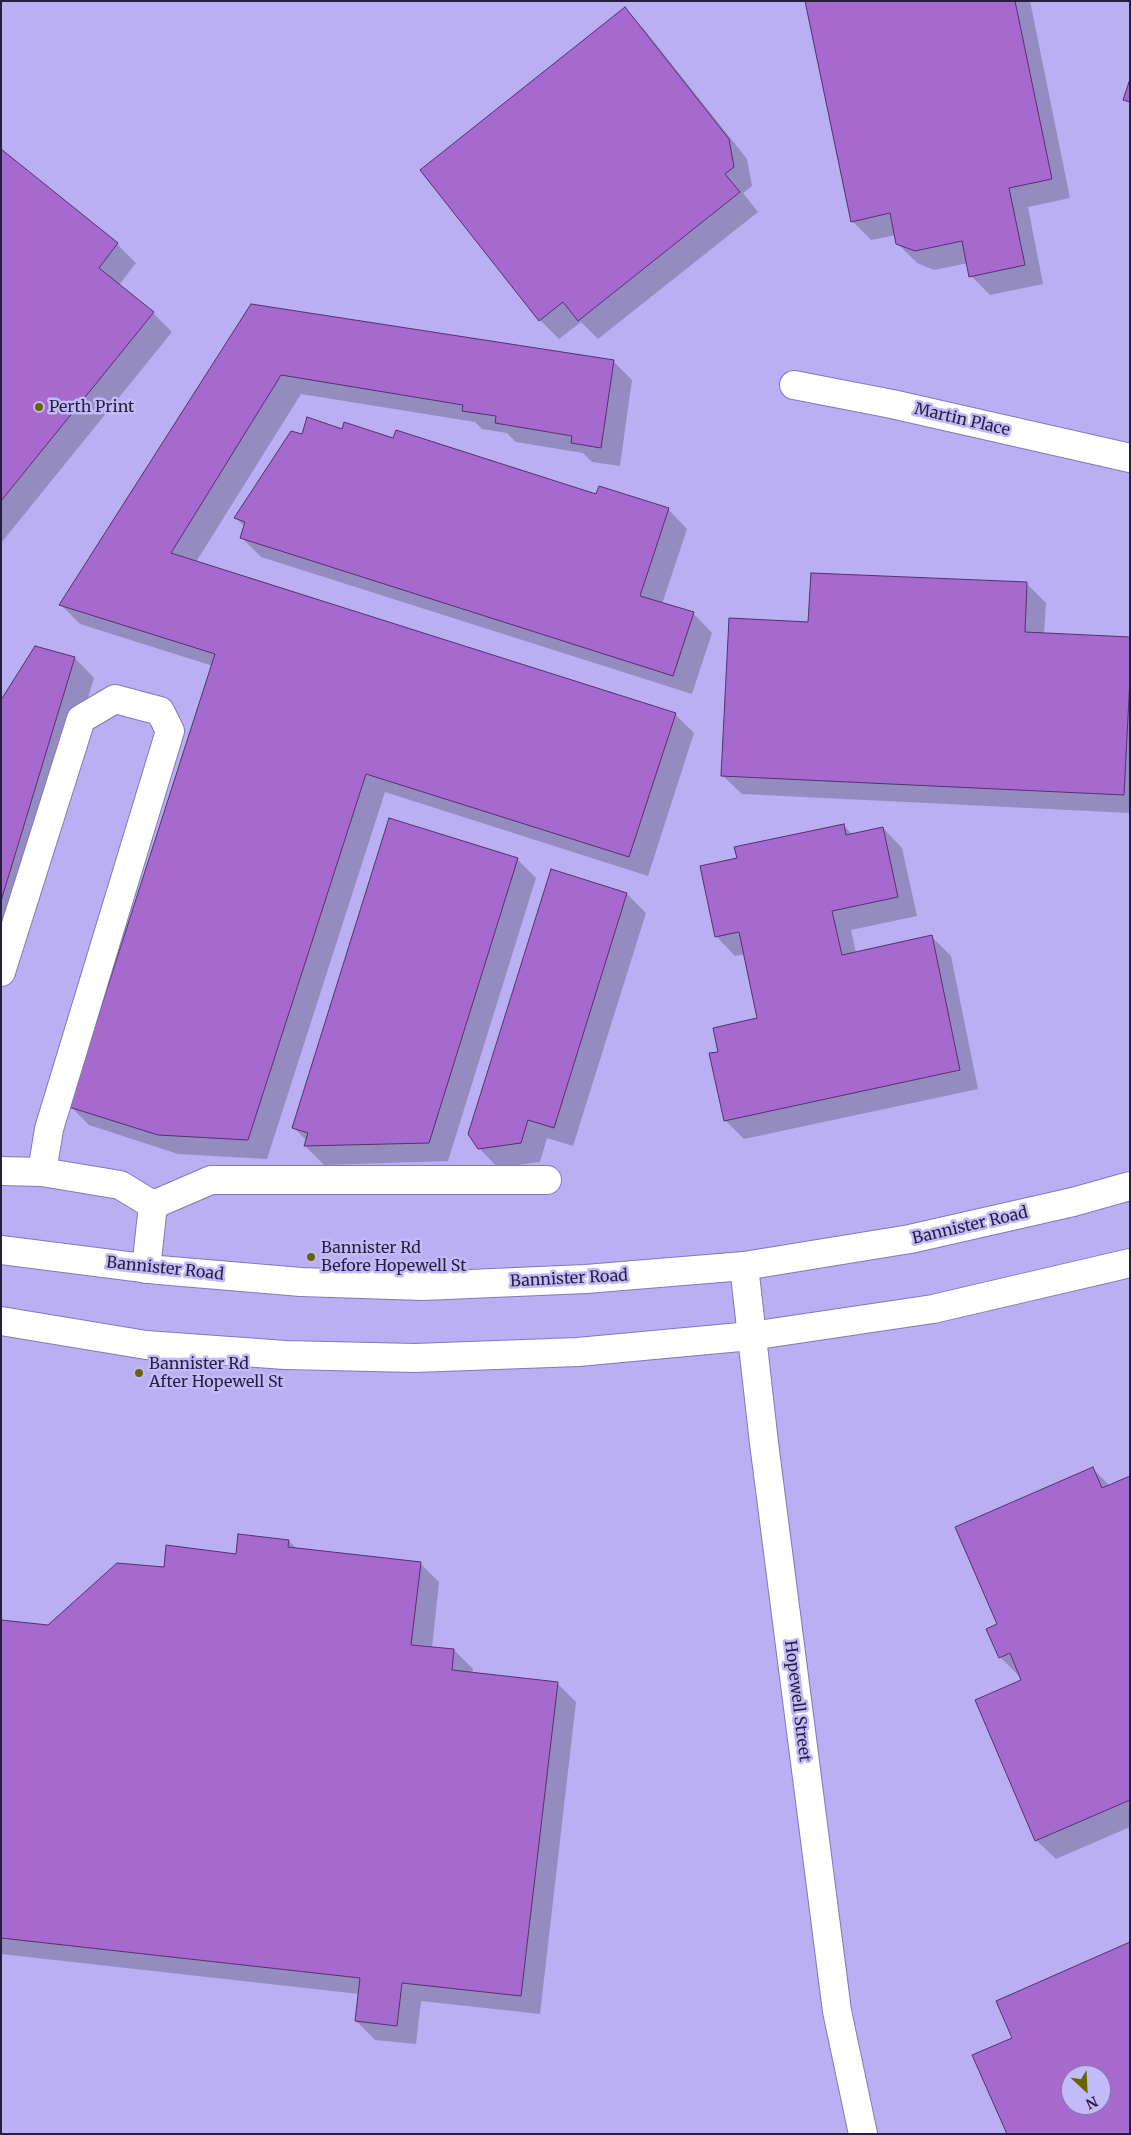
<!DOCTYPE html>
<html>
<head>
<meta charset="utf-8">
<style>
	body { margin:0 }
	#map { position:relative; width:1131px; height:2135px; overflow:hidden; background:#c3bbf9; font-family:Merriweather,serif }
	canvas { display:block }
	.frame { position:absolute; inset:0; border:2px solid #241f3c; pointer-events:none }
	.north { position:absolute; left:1061px; top:2065px; width:50px; height:50px; box-sizing:border-box; background:#c3bbf9; border:1px solid #837dad; border-radius:50%; rotate:155deg; font-size:14px; font-weight:700; line-height:20px; text-align:center; color:#241f3c }
	.north::after { content:''; display:block; margin:auto; width:18px; height:22px; background:#656600; clip-path:polygon(50% 0,100% 100%,50% 72%,0 100%) }
</style>
</head>
<body>
<div id="map">
<canvas width="1131" height="2135"></canvas>
<div class="frame"></div>
<div class="north">N</div>
</div>
<script>
const g = document.querySelector('canvas').getContext('2d');
g.lineJoin = 'round';
function paint(path, color) { g.fillStyle = color; g.fill(path, 'evenodd'); }
const shape = rows => new Path2D(rows.map(r => 'M' + r).join(''));
function trace(path, color, width, dash) { g.strokeStyle = color; g.lineWidth = width; g.lineCap = dash ? 'butt' : 'round'; g.setLineDash(dash || []); g.stroke(path); }
function label(font, color, halo, rows, align = 'center') {
  g.font = font + ' Merriweather,serif'; g.lineWidth = 5; g.setLineDash([]); g.textBaseline = 'middle'; g.strokeStyle = halo; g.fillStyle = color; for (const [text, x, y, turn = 0] of rows) {
    g.save(); g.translate(x, y); g.rotate((+turn || 0) * Math.PI / 180); g.textAlign = isNaN(turn) ? turn : align; if (halo) g.strokeText(text, 0, 0); g.fillText(text, 0, 0); g.restore();
  }
}
const built = shape([
	[1,1,1130,1,1130,2134,1,2134],
	[1071,2075,1101,2075,1101,2105,1071,2105]
]);
const shadow = shape([
	[806,1,1030,1,1070,198,1028,207,1043,284,990,295,971,276,968,263,934,270,917,263,898,244,896,235,871,240,852,221],
	[624,9,643,28,747,159,752,186,743,193,758,212,598,339,581,322,559,339,540,320],
	[1,151,117,244,136,263,119,285,153,313,172,332,1,543],
	[252,306,613,361,632,380,620,466,592,462,583,453,516,442,507,433,482,429,475,422,301,394,196,562,675,714,694,733,648,876,385,792,267,1159,178,1154,89,1125,70,1106,213,666,80,624,61,605],
	[343,430,394,440,597,496,668,509,687,529,662,604,693,613,712,633,692,694,261,557,242,538,245,527,236,518,302,436],
	[1027,584,1046,603,1044,634,1130,638,1130,813,742,794,722,775,809,623],
	[36,647,75,658,94,678,1,982,1,702],
	[843,825,853,835,883,828,902,848,917,916,851,930,856,953,932,937,951,956,978,1089,744,1139,725,1120,719,1052,759,1019,745,954,735,956,716,936,738,859],
	[517,859,536,878,448,1161,324,1165,305,1146,307,1141,293,1127],
	[552,871,627,894,646,913,573,1146,547,1138,540,1162,498,1168,479,1148],
	[1093,1469,1110,1486,1130,1477,1130,1827,1056,1859,1036,1840,1023,1681,1020,1676,1019,1676,1000,1657,999,1625],
	[289,1541,297,1549,420,1563,439,1582,432,1648,454,1650,473,1669,472,1674,557,1683,576,1702,540,2014,421,2001,416,2044,375,2040,356,2021,359,1994,1,1954,1,1621,48,1627,165,1569,237,1555]
]);
const building = shape([
	[805,1,1015,1,1052,179,1009,188,1025,265,969,277,962,241,915,251,896,244,890,213,851,222,805,1],
	[625,7,729,139,734,167,725,174,740,192,578,321,563,302,539,321,420,170,625,7],
	[1130,79,1130,102,1123,100,1130,79],
	[1,149,118,243,99,268,154,312,1,501,1,149],
	[251,304,614,360,601,448,571,443,572,436,495,423,496,416,462,411,463,405,281,375,171,553,676,713,629,857,366,774,248,1140,158,1135,69,1107,215,654,59,605,251,304],
	[307,417,342,429,344,422,393,438,396,430,596,494,599,486,669,508,640,596,694,612,673,676,240,538,245,522,234,518,291,431,302,434,307,417],
	[811,573,1027,582,1025,632,1130,637,1130,678,1124,795,721,776,729,618,808,622,811,573],
	[35,646,75,657,1,901,1,700,35,646],
	[389,818,518,858,429,1143,304,1146,308,1133,292,1128,389,818],
	[844,824,846,835,883,827,898,897,832,911,842,955,932,935,960,1070,724,1121,709,1053,718,1052,713,1028,757,1018,739,932,715,937,700,866,737,858,734,847,844,824],
	[551,869,627,893,554,1128,528,1120,521,1143,478,1149,468,1134,551,869],
	[1093,1467,1102,1488,1130,1476,1130,1800,1035,1841,975,1700,1021,1680,1010,1653,999,1658,986,1629,997,1624,955,1527,1093,1467],
	[238,1534,289,1540,288,1547,421,1562,411,1645,454,1649,452,1670,558,1682,521,1996,402,1983,397,2026,355,2021,360,1978,1,1938,1,1620,48,1625,117,1563,164,1567,166,1545,236,1554,238,1534],
	[1130,1942,1130,2134,1007,2134,972,2055,1012,2038,996,2001,1130,1942],
	[1071,2075,1101,2075,1101,2105,1071,2105,1071,2075]
]);
const minor = shape([
	[794,385,892,404,1130,458],
	[1,972,81,719,115,699,160,711,170,731,49,1129,42,1172,120,1185,153,1205,146,1269],
	[1,1171,42,1172],
	[153,1205,211,1180,547,1180],
	[744,1266,764,1443,837,2011,863,2134]
]);
const major = shape([
	[1,1250,159,1270,301,1282,423,1286,586,1279,744,1266,910,1239,1073,1202,1130,1186],
	[1,1321,146,1345,285,1355,415,1358,578,1352,751,1336,933,1309,1130,1263]
]);
const markers = [
	[39,407,5,"#656600"],
	[311,1257,5,"#656600"],
	[139,1373,5,"#656600"]
];
const poiNames = [
	["Perth Print",49,407],
	["Bannister Rd",321,1248],
	["Before Hopewell St",321,1266],
	["Bannister Rd",149,1364],
	["After Hopewell St",149,1382]
];
const streetNames = [
	["Martin Place",962,420,13],
	["Bannister Road",970,1226,-13],
	["Bannister Road",165,1269,6],
	["Bannister Road",569,1279,-3],
	["Hopewell Street",797,1701,83]
];
paint(built, '#b9aff2');
paint(shadow, '#0003');
paint(building, '#a669ce');
trace(building, '#56306e', 1);
trace(minor, '#8377bf', 30);
trace(major, '#8377bf', 30);
trace(minor, '#fff', 28);
trace(major, '#fff', 28);
for (const [x, y, r, color] of markers) { const dot = new Path2D(); dot.arc(x, y, r, 0, 2 * Math.PI); g.fillStyle = color; g.fill(dot); trace(dot, '#c3bbf9', 2); }
label('16px', '#241f3c', '#c3bbf9', poiNames, 'left');
label('16px', '#241f3c', '#c3bbf9', streetNames);
</script>
</body>
</html>
